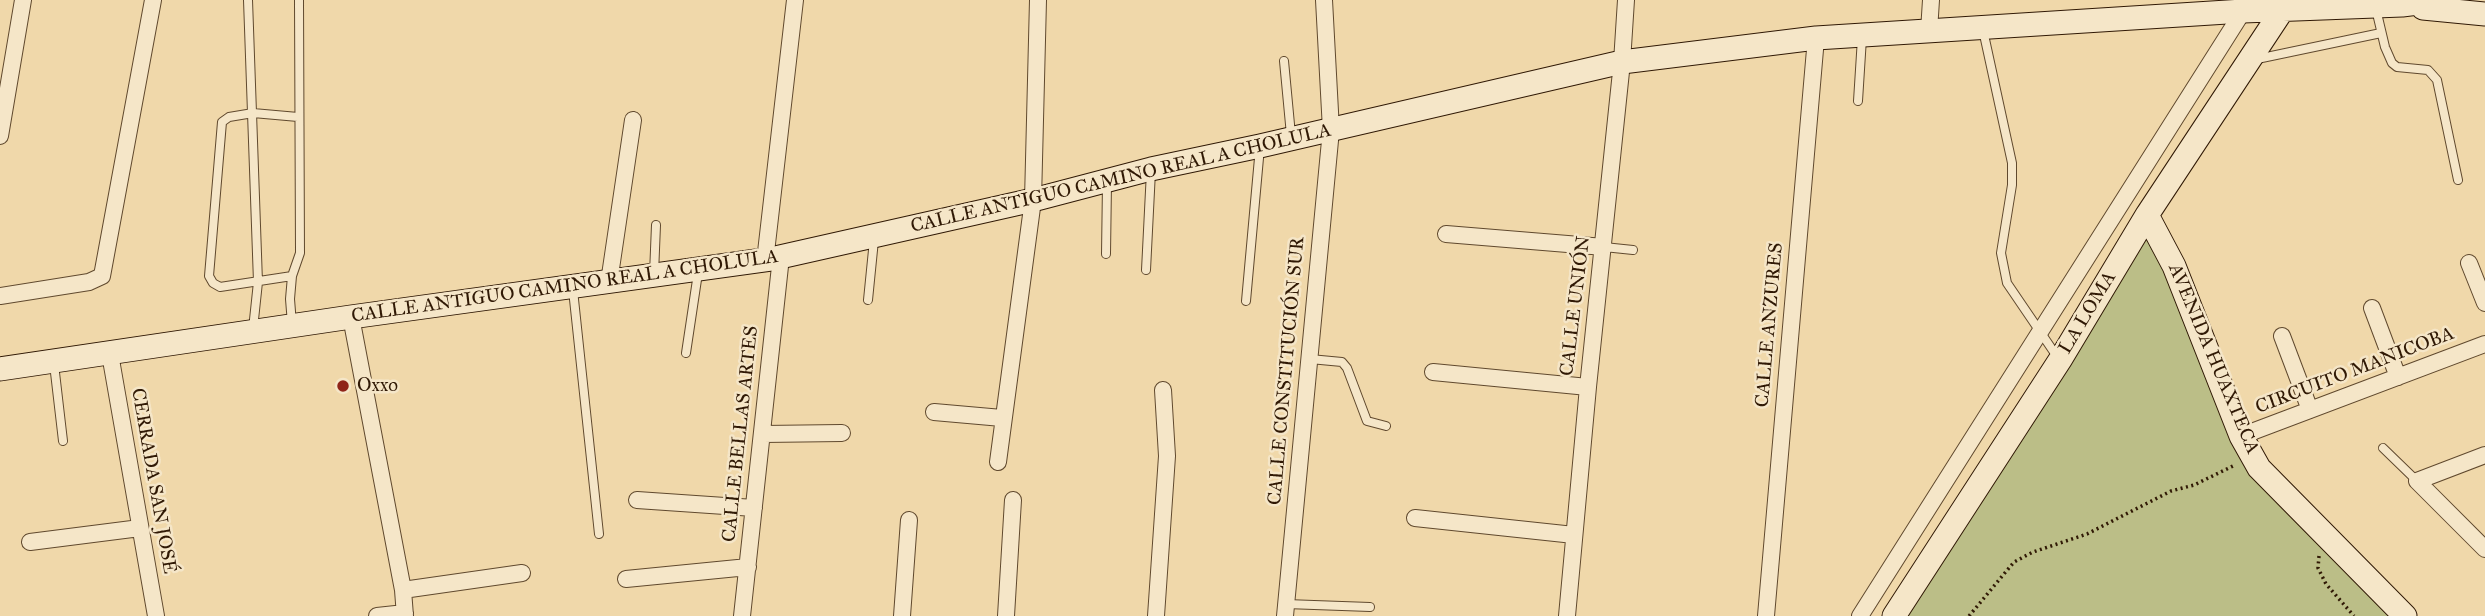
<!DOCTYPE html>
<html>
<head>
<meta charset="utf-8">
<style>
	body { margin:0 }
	canvas { display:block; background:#f0d8aa }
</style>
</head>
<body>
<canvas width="2485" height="616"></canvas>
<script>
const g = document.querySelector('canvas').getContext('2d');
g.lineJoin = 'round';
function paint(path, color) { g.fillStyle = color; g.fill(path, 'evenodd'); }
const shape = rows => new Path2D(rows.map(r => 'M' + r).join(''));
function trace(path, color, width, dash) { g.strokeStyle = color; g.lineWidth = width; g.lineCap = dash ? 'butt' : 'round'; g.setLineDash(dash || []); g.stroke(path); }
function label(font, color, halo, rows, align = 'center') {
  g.font = font + ' "IM FELL Great Primer",serif'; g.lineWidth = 5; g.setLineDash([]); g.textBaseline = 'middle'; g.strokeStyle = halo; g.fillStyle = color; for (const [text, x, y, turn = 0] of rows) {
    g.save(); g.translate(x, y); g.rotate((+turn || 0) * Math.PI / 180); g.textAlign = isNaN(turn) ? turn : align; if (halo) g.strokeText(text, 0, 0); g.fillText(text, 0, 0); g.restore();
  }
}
const green = shape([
	[2147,215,2241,436,2405,616,1893,616]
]);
const path = shape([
	[2319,556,2318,568,2326,584,2354,616],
	[1969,616,2014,562,2033,552,2087,534,2171,491,2194,485,2235,465]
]);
const lane = shape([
	[248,0,258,282,253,329],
	[2376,9,2385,47,2392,63,2397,67,2428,70,2437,80,2458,180],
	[1983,30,2012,163,2012,185,2001,253,2007,283,2058,358],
	[2257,59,2381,33],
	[1284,61,1291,135],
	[1858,101,1862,38],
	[1604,247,1633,250],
	[1106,254,1107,183],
	[1146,270,1151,171],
	[654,274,656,225],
	[292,276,220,287,213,283,209,276,222,122,229,117,253,113,298,117],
	[573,290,599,534],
	[868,300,874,240],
	[1246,301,1260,147],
	[292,324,290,299,292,276,300,253,299,0],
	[686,353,698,273],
	[1310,359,1342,362,1347,368,1367,421,1386,426],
	[54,364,63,441],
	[2383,448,2417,481],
	[1286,604,1370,607]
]);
const street = shape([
	[1929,31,1931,0],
	[0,136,23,0],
	[1446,234,1604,247],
	[765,261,795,0],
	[2469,263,2485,303],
	[609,282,633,120],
	[0,296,89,282,102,276,153,0],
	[2372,308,2398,377],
	[351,317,403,590,405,616],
	[2282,336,2310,410],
	[110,354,156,616],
	[1433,372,1588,387],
	[934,412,1002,418],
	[763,434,842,433],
	[2241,436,2485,344],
	[2485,455,2417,481,2485,549],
	[998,462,1033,200,1038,0],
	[637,500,754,508],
	[1415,518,1574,535],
	[30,542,140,528],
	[626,579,748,567],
	[403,590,522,573],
	[377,616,405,613],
	[742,616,781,257],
	[902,616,909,520],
	[1006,616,1013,500],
	[1156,616,1167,456,1163,390],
	[1285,616,1331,130,1324,0],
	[1567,616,1588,387,1622,62,1626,0],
	[1766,616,1816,38],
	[1860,616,2247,5]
]);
const secondary = shape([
	[2423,8,2485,14],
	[2147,215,2174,266,2241,436,2259,468,2405,616],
	[0,369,351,317,771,259,1033,200,1151,169,1260,146,1622,62,1816,38,2243,11,2402,5,2442,0],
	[1894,616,2060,360,2147,215,2283,9]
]);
const markers = [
	[343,386,7,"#8f2418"]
];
const streetNames = [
	["CALLE ANTIGUO CAMINO REAL A CHOLULA",1121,179,-13],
	["CALLE ANTIGUO CAMINO REAL A CHOLULA",565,287,-8],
	["CALLE UNIÓN",1576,306,-83],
	["LA LOMA",2088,313,-59],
	["CALLE ANZURES",1770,325,-85],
	["AVENIDA HUAXTECA",2213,359,67],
	["CALLE CONSTITUCIÓN SUR",1287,371,-85],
	["CIRCUITO MANICOBA",2355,371,-21],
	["CALLE BELLAS ARTES",741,434,-84],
	["CERRADA SAN JOSÉ",153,481,80]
];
const poiNames = [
	["Oxxo",357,386]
];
paint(green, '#bbbe87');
trace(lane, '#60492e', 10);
trace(street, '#60492e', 18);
trace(secondary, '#301905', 25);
trace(path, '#301905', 3.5, [2, 3.5]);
trace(lane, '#f5e6c8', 8);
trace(street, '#f5e6c8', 16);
trace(secondary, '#f5e6c8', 23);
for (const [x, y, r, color] of markers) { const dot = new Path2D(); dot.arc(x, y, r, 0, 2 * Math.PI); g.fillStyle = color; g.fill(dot); trace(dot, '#f5e6c8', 2.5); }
label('19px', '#301905', '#f5e6c8', streetNames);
label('19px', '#301905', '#f5e6c8', poiNames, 'left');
</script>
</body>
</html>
